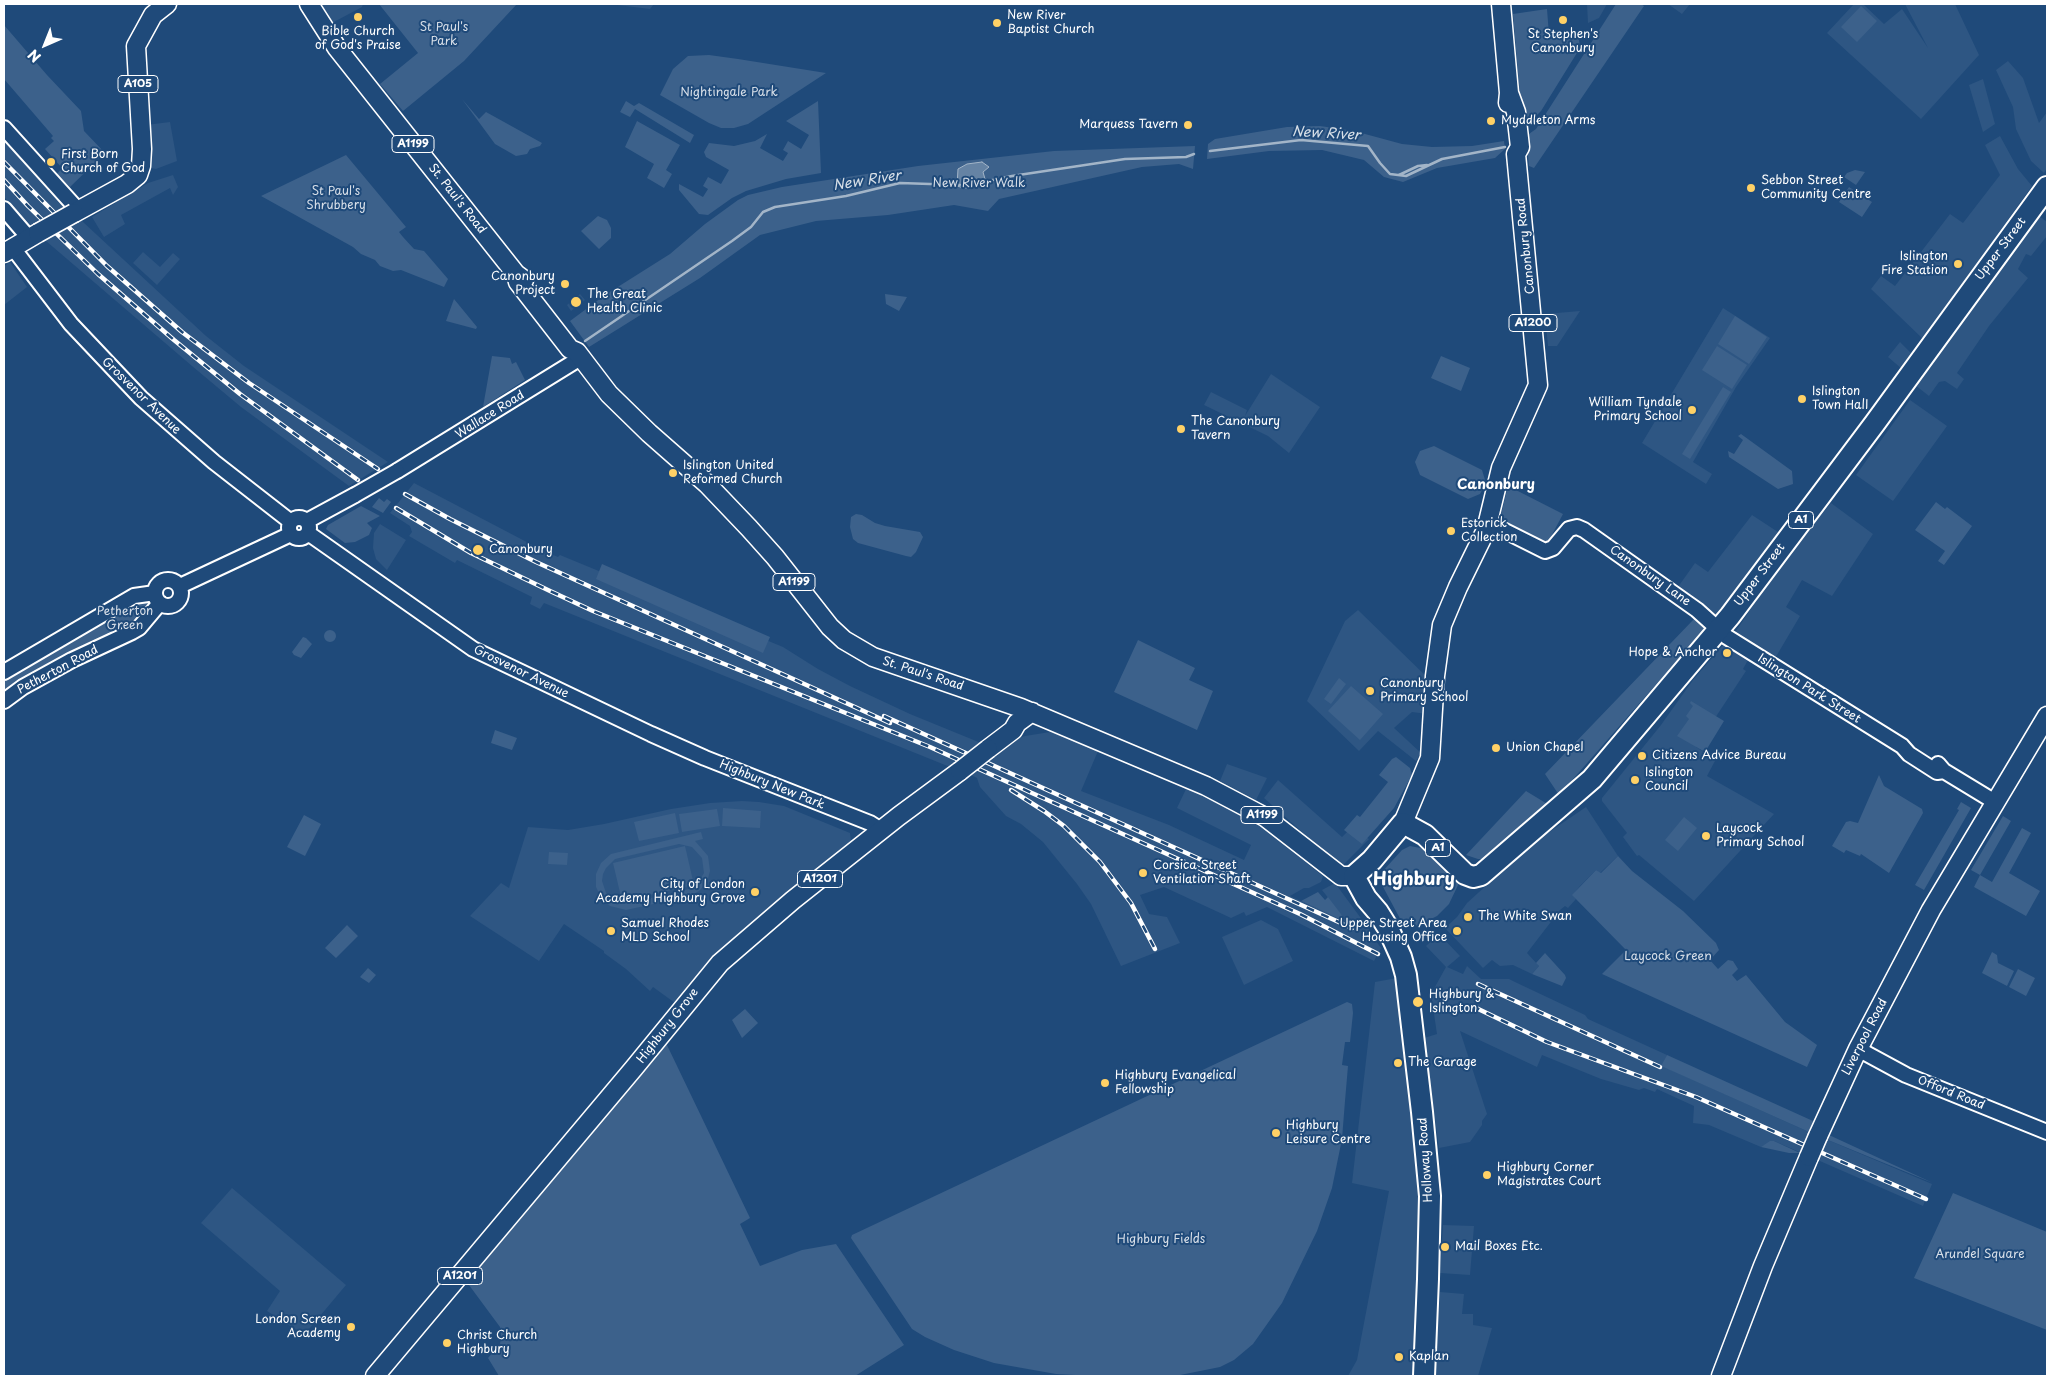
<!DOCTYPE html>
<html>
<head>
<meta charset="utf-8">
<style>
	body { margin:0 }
	#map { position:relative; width:2051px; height:1380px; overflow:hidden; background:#1f4a7a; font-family:"Playpen Sans",sans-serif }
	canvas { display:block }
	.frame { position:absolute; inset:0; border:5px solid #fff; pointer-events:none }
	.north { position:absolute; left:20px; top:20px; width:50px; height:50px; -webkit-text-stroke:4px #1f4a7a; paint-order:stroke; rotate:224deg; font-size:14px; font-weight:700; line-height:20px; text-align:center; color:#fff }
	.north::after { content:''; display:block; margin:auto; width:18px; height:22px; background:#fff; clip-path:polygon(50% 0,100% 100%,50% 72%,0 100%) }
</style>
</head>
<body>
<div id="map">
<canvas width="2051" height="1380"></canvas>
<div class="frame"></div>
<div class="north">N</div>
</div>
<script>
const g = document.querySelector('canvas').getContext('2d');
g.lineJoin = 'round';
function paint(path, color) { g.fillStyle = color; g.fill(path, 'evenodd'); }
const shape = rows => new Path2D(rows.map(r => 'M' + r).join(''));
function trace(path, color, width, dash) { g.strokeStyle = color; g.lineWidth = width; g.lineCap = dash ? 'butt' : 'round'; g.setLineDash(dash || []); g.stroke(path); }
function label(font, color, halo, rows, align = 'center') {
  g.font = font + ' "Playpen Sans",sans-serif'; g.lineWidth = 4; g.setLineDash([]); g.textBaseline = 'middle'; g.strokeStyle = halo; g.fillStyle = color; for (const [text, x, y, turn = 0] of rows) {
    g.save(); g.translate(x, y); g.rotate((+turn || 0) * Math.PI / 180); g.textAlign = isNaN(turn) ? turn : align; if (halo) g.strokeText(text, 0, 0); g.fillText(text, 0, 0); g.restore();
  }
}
const built = shape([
	[321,4,363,4,362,7,332,23],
	[609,4,654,4,650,9],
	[1587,4,1607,4,1599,18,1588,23],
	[1668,4,1690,4,1682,14],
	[1854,4,1863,4,1884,24,1902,9,1928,48,1905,4,1955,4,1979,55,1921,119,1827,33],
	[2008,61,2023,78,2039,123,2047,112,2047,168,2044,173,2031,161,2016,129,2013,107,1996,70],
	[1983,79,1995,124,1983,132,1969,85],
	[170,122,177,161,156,169,151,168,146,125],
	[2000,136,2018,169,2032,186,1923,339,1871,289,1881,276,1895,286,1950,214,1963,223,2000,175,1985,145],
	[4,139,83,222,206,336,244,366,388,462,349,486,241,407,192,366,46,241,4,197],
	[173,175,178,187,173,195,170,188,121,215,125,224,104,237,92,217,148,183],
	[2038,215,2047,222,2047,236,2031,256,2026,254,2018,269,2028,278,1989,326,1957,373,1964,379,1957,389,1945,381,1939,382,1929,396,1915,385],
	[143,252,160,267,173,253,180,259,157,285,133,263],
	[10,262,27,287,4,305,4,266],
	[580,294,585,300,571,311,567,305],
	[1723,308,1770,338,1736,387,1693,462,1712,474,1706,484,1642,443],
	[1580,311,1557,346,1548,346,1545,314],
	[1900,342,1913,355,1902,369,1888,357],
	[1271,374,1320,407,1289,453,1268,436,1204,405,1211,392,1247,410,1245,416],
	[1910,400,1947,426,1893,501,1856,475],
	[414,483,542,550,558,557,560,555,783,647,818,669,850,686,910,714,981,743,950,767,544,603,540,609,530,604,532,597,457,560,455,563,409,536,412,532,410,526,390,513],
	[1831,503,1873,534,1832,596,1802,580,1786,607,1800,616,1774,660,1734,634,1786,556],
	[1752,515,1781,534,1717,617,1678,587,1695,563,1708,572],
	[380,524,406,540,387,570,376,559,373,548,374,533],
	[1358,610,1430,680,1427,714,1412,712,1394,728,1421,753,1416,761,1378,731,1359,751,1307,701,1345,621],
	[1724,644,1748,660,1743,669,1746,671,1696,747,1716,759,1707,776,1774,814,1694,901,1639,855,1637,856,1623,837,1627,833,1602,801,1602,798,1661,725,1693,680],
	[1050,732,1058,734,1098,751,1081,791,1169,825,1244,860,1251,845,1177,808,1186,789,1231,809,1262,828,1323,876,1321,882,1309,888,1304,888,1290,896,1347,922,1322,890,1335,883,1374,936,1373,937,1381,948,1374,961,1267,907,1246,916,1244,912,1231,918,1164,887,1140,895,1149,914,1167,917,1180,943,1121,966,1091,904,1077,884,1043,842,1021,824,1006,816,980,787,977,778,969,774,1013,740,1025,736],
	[1227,764,1267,778,1256,800,1220,781],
	[1278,780,1342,837,1351,828,1369,839,1343,865,1339,865,1264,798],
	[742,801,759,802,784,806,850,833,851,842,736,936,708,963,675,1003,653,987,650,991,626,969,604,953,604,951,564,924,539,961,470,916,501,883,509,888,528,827,568,830,604,824,671,809,710,803],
	[1586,807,1618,856,1600,873,1596,870,1580,886,1573,895,1576,899,1568,908,1565,906,1560,910,1527,953,1539,966,1532,974,1513,965,1500,966,1492,960,1483,968,1445,928,1457,917,1467,903,1533,843],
	[1261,920,1278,929,1293,961,1244,985,1222,937],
	[1439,934,1460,956,1447,967,1463,974,1467,966,1481,979,1509,979,1515,982,1585,1015,1588,1019,1667,1055,1662,1066,1809,1132,1932,1184,1923,1206,1774,1141,1761,1147,1709,1125,1693,1123,1694,1106,1657,1089,1655,1092,1644,1088,1639,1090,1601,1079,1542,1055,1537,1067,1460,1031,1487,1114,1482,1121,1482,1125,1470,1142,1439,1148,1424,1038,1437,1034,1431,994,1446,967,1426,946],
	[1397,978,1421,1203,1415,1376,1348,1376,1357,1360,1389,1191,1352,1183,1375,982],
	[232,1188,346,1285,304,1335,267,1311,280,1291,201,1223],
	[1443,1225,1474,1226,1470,1275,1440,1273],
	[1440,1292,1464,1294,1462,1314,1473,1314,1473,1325,1492,1328,1478,1376,1435,1376]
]);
const green = shape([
	[379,4,517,4,464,61,403,111,380,84,418,53],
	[1616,4,1641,4,1644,6,1534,168,1529,166,1526,136,1536,129],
	[1861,6,1877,21,1857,42,1841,27],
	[1547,9,1549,35,1578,32,1580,48,1541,111,1534,118,1526,121,1522,119,1513,14],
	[4,25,47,75,81,111,84,131,105,153,70,187,57,174,62,168,45,149,54,141,51,138,53,136,4,79],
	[709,55,738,59,826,73,748,124,734,128,721,128,709,123,660,95,673,69,688,56],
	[462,99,479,119,486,112,542,143,540,146,530,149,527,154,516,156,495,144],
	[626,101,634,106,639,103,694,135,690,143,635,109,630,117,620,112],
	[818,101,821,173,786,179,746,191,732,198,708,215,699,214,679,190,679,184,703,197,708,189,703,186,708,177,721,184,729,170,706,157,704,152,709,143,734,146,755,141,767,134,760,148,783,161,788,153,783,150,788,141,801,149,809,135,786,121],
	[637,121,680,145,666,170,672,174,664,188,647,178,654,164,625,147],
	[1320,126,1354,131,1402,144,1432,147,1472,146,1504,141,1505,149,1495,158,1437,168,1403,182,1384,177,1364,160,1322,150,1269,151,1207,159,1208,144,1215,139,1287,127],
	[1195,146,1193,169,1179,164,1142,167,999,199,988,211,954,205,888,215,816,221,760,235,700,278,589,347,570,321,605,295,670,254,705,224,738,200,748,195,782,187,918,166,1054,151],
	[346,155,406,227,399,232,403,237,414,249,424,251,448,279,444,287,401,270,393,271,380,266,375,260,361,254,353,247,261,196],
	[1855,170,1865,172,1856,185,1844,177,1847,173],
	[1849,187,1872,202,1862,217,1839,202],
	[598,216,607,220,611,228,611,238,599,249,581,231],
	[885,294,907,297,899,311,886,304],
	[454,299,477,327,476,329,446,321],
	[1735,316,1767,337,1749,364,1718,344],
	[1717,346,1747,365,1732,389,1702,370],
	[492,356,510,358,512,364,516,362,525,380,483,407],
	[1441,356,1470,368,1461,391,1431,378],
	[1723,387,1731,392,1690,459,1682,454],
	[1741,434,1792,471,1793,484,1778,489,1729,457,1728,451,1734,454,1743,440,1738,436],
	[1434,446,1482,470,1486,483,1480,494,1468,499,1420,475,1415,462,1420,451],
	[1508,486,1563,514,1546,546,1499,523],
	[379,498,384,502,387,499,391,502,383,513,372,507],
	[1936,502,1945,509,1947,507,1972,526,1944,565,1938,561,1945,551,1915,530],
	[361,506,380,516,367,523,372,528,369,535,355,542,345,543,326,529,328,525],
	[856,514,862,515,875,523,885,526,920,532,923,537,916,552,911,557,906,556,858,543,853,539,850,527,851,517],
	[602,564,770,637,763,653,596,579],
	[149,597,153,605,143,620,4,696,4,675,134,599],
	[1694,619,1704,627,1703,631,1559,795,1545,774],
	'324 636a6 6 0 1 1 12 0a6 6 0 1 1-12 0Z',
	[303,637,306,638,312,644,301,658,294,655,292,652],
	[1138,640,1195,668,1189,680,1213,691,1197,730,1114,692],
	[1339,678,1346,684,1331,704,1324,699],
	[1351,686,1383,714,1360,740,1328,711],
	[1691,701,1724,721,1705,752,1677,736,1689,719,1686,716,1693,706,1690,703],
	[495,730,517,738,512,750,491,743],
	[1396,757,1410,768,1412,775,1394,808,1362,844,1344,830,1357,815,1360,817,1388,782,1379,775,1392,759],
	[1879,775,1884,786,1922,809,1923,813,1889,873,1861,854,1860,856,1846,850,1844,853,1832,846,1846,822,1850,821,1858,823],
	[1526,791,1549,805,1485,859,1478,859,1466,855],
	[1961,802,1971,808,1924,890,1915,885,1959,810,1957,809],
	[723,808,761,811,760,828,722,826],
	[717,809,720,826,682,832,679,814],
	[675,813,679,833,639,841,634,822],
	[304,815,321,824,305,856,287,847],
	[2003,816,2011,821,1980,875,1992,882,2022,828,2031,833,2009,873,2040,891,2026,916,1974,887,1980,875,1971,870],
	[1684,817,1697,828,1678,851,1665,840],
	[701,832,703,839,695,841,708,856,710,871,707,882,699,891,690,896,626,910,610,906,601,897,596,887,596,874,601,863,611,854],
	[679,844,692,847,702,858,704,873,698,883,693,888,630,903,615,901,606,893,602,881,603,874,606,868,615,859],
	[685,846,694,885,622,901,613,863],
	[1410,846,1426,849,1459,883,1449,904,1437,916,1419,925,1405,928,1382,885,1381,879,1382,872,1402,850],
	[549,852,568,853,567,865,548,864],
	[1618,856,1632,871,1683,911,1716,943,1719,950,1710,960,1718,969,1728,960,1733,961,1738,969,1732,975,1737,981,1746,975,1785,1022,1817,1045,1807,1067,1602,974,1626,950,1572,895,1596,870,1601,873],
	[1318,892,1325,900,1328,897,1348,923,1301,901],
	[347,925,358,936,336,958,325,948],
	[1992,952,1997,955,1998,963,2014,971,2007,986,1982,973],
	[1545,953,1565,975,1566,978,1562,986,1532,974,1539,966,1536,963],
	[368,968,376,975,369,983,360,977],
	[2018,969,2035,978,2026,996,2009,987],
	[1347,1002,1352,1004,1353,1013,1350,1042,1345,1042,1342,1065,1348,1066,1345,1101,1342,1139,1332,1188,1317,1231,1282,1303,1253,1344,1234,1360,1220,1367,1175,1376,1094,1376,1056,1374,994,1363,954,1350,925,1337,912,1329,851,1238,852,1235],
	[745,1009,758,1023,742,1038,732,1020],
	[666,1043,750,1218,740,1224,760,1266,802,1250,836,1244,904,1345,855,1376,499,1376,488,1358,500,1344,501,1336,500,1327,466,1281],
	[1667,1055,1813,1121,1809,1132,1661,1066],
	[1829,1135,1933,1183,1828,1140],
	[1770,1141,1774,1141,1800,1153,1789,1153,1761,1147],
	[1953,1193,2047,1232,2047,1330,1914,1278]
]);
const water = shape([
	[982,162,989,167,983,172,987,186,964,188,957,186,958,169,967,164,982,162]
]);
const stream = shape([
	[1210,151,1301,140,1368,146,1380,163,1390,174,1406,176,1442,159,1505,147],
	[1399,175,1418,166,1427,165],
	[983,182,1012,176,1125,159,1186,157,1194,154],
	[585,341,732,241,751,227,763,212,775,207,846,196,900,183,960,185]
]);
const minor = shape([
	[4,128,79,211],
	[4,209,29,238],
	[13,248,71,324,141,398,214,462,291,522],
	[397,471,582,357],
	'289 528a10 10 0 1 1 20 0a10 10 0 1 1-20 0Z',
	[307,521,355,495],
	[1489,523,1545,551,1553,548,1569,529,1577,527,1584,530,1697,610,1727,637,1902,746,1909,754,1937,772,1944,771],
	[308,533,473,649,651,734,705,758,870,823,881,830],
	'155 593a13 13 0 1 1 26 0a13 13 0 1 1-26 0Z',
	[180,586,291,534],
	[4,672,134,596,155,593],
	[4,701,23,687,72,660,132,632,139,628,160,603],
	[1938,764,1944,771,1995,802],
	[1858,1049,1906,1075,2047,1132]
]);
const major = shape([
	[309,4,337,48,516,274,524,280],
	[1501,4,1509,93,1508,103],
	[74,213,127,184,138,175,141,166,142,149,136,46,153,15,167,4],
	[4,253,38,233],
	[516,274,518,282,570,349,577,352,609,394,649,433,707,484,749,528,775,557,830,627,844,640,873,657,1021,708,1206,786,1265,817,1341,876,1354,876],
	[988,749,1013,730,1017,723,1032,712],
	[1403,823,1430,758,1435,676,1442,625,1458,587,1486,530,1501,468,1538,385,1516,154,1520,147,1516,112,1509,93],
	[1818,1136,1858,1049,1931,910,2047,716],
	[375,1376,634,1068,720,963,793,900,899,816,960,771],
	[1721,1376,1763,1266,1809,1157]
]);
const highway = shape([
	[1424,1376,1428,1279,1430,1196,1422,1112,1406,975,1401,957,1388,928,1378,912,1366,898,1354,876,1372,860,1403,823,1425,835,1465,874,1473,877,1481,875,1592,779,1730,616,1875,423,2047,187]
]);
const rail = shape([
	[4,162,107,266,182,332,249,383,378,469],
	[4,180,28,206,98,274,174,340,240,394,358,480],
	[405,494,450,519,536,562,890,723],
	[396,508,471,553,550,591,593,611,930,747,1300,914,1378,954],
	[884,716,1352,928],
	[1011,790,1044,811,1064,826,1100,862,1131,903,1155,949],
	[1478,984,1660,1067],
	[1472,1006,1547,1042,1696,1097,1926,1199]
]);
const minorBridge = shape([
	[355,495,397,471]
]);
const majorBridge = shape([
	[38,233,74,213],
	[960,771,988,749],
	[1809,1157,1818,1136]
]);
const markers = [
	[358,17,5,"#ffd166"],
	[1563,20,5,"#ffd166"],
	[997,23,5,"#ffd166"],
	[1491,121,5,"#ffd166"],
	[1188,125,5,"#ffd166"],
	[51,162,5,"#ffd166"],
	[1751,188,5,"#ffd166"],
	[1958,264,5,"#ffd166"],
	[565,284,5,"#ffd166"],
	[576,302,6,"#ffd166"],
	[1802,399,5,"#ffd166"],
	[1692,410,5,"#ffd166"],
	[1181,429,5,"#ffd166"],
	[673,473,5,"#ffd166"],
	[1451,531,5,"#ffd166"],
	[478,550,6,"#ffd166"],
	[1727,653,5,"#ffd166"],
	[1370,691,5,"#ffd166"],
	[1496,748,5,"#ffd166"],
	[1642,756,5,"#ffd166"],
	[1635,780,5,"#ffd166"],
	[1706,836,5,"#ffd166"],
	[1143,873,5,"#ffd166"],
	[755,892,5,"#ffd166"],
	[1468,917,5,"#ffd166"],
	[611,931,5,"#ffd166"],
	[1457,931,5,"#ffd166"],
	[1418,1002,6,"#ffd166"],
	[1398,1063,5,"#ffd166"],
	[1105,1083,5,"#ffd166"],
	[1276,1133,5,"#ffd166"],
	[1487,1175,5,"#ffd166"],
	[1445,1247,5,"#ffd166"],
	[351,1327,5,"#ffd166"],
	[447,1343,5,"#ffd166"],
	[1399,1357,5,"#ffd166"]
];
const shields = [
	[138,84,40],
	[413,144,42],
	[1533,323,48],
	[1801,520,25],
	[794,582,42],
	[1262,815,42],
	[1438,848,25],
	[820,879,45],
	[460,1276,45]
];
const shieldNames = [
	["A105",138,84],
	["A1199",413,144],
	["A1200",1533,323],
	["A1",1801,520],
	["A1199",794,582],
	["A1199",1262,815],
	["A1",1438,848],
	["A1201",820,879],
	["A1201",460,1276]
];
const poiNames = [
	["New River",1007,16],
	["Baptist Church",1007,30],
	["Bible Church",358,32,"center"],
	["of God's Praise",358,46,"center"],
	["St Stephen's",1563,35,"center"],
	["Canonbury",1563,49,"center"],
	["Myddleton Arms",1501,121],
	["Marquess Tavern",1178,125,"right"],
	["First Born",61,155],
	["Church of God",61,169],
	["Sebbon Street",1761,181],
	["Community Centre",1761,195],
	["Islington",1948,257,"right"],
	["Fire Station",1948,271,"right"],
	["Canonbury",555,277,"right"],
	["Project",555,291,"right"],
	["The Great",587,295],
	["Health Clinic",587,309],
	["Islington",1812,392],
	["Town Hall",1812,406],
	["William Tyndale",1682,403,"right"],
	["Primary School",1682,417,"right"],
	["The Canonbury",1191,422],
	["Tavern",1191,436],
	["Islington United",683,466],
	["Reformed Church",683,480],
	["Estorick",1461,524],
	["Collection",1461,538],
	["Canonbury",489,550],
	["Hope & Anchor",1717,653,"right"],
	["Canonbury",1380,684],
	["Primary School",1380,698],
	["Union Chapel",1506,748],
	["Citizens Advice Bureau",1652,756],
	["Islington",1645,773],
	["Council",1645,787],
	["Laycock",1716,829],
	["Primary School",1716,843],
	["Corsica Street",1153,866],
	["Ventilation Shaft",1153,880],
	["City of London",745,885,"right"],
	["Academy Highbury Grove",745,899,"right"],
	["The White Swan",1478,917],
	["Samuel Rhodes",621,924],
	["MLD School",621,938],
	["Upper Street Area",1447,924,"right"],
	["Housing Office",1447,938,"right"],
	["Highbury &",1429,995],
	["Islington",1429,1009],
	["The Garage",1408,1063],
	["Highbury Evangelical",1115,1076],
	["Fellowship",1115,1090],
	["Highbury",1286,1126],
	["Leisure Centre",1286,1140],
	["Highbury Corner",1497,1168],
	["Magistrates Court",1497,1182],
	["Mail Boxes Etc.",1455,1247],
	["London Screen",341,1320,"right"],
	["Academy",341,1334,"right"],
	["Christ Church",457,1336],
	["Highbury",457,1350],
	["Kaplan",1409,1357]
];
const parkNames = [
	["St Paul's",444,28],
	["Park",444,42],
	["Nightingale Park",729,93],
	["New River Walk",979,184],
	["St Paul's",336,192],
	["Shrubbery",336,206],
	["Petherton",125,612],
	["Green",125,626],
	["Laycock Green",1668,957],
	["Highbury Fields",1161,1240],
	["Arundel Square",1980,1255]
];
const streetNames = [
	["St. Paul's Road",457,199,52],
	["Canonbury Road",1526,246,-96],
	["Upper Street",2001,249,-53],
	["Grosvenor Avenue",141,396,44],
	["Wallace Road",490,415,-32],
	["Upper Street",1760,575,-53],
	["Canonbury Lane",1650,576,35],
	["Petherton Road",58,670,-28],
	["Grosvenor Avenue",521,672,26],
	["St. Paul's Road",923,674,18],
	["Islington Park Street",1809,689,32],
	["Highbury New Park",772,785,22],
	["Highbury Grove",668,1026,-52],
	["Liverpool Road",1865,1037,-63],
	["Offord Road",1951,1093,22],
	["Holloway Road",1426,1160,-94]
];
const waterNames = [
	["New River",1326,134,3],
	["New River",867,181,-9]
];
const neighbourhoodNames = [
	["Canonbury",1496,485]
];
const districtNames = [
	["Highbury",1414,880]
];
paint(built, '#2e5683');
paint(green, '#3c618b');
paint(water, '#6583a4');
trace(water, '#a3b5c8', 1);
trace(stream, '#a3b5c8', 2.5);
trace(minor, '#fff', 18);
trace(major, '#fff', 21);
trace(highway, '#fff', 24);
trace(minor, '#1f4a7a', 14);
trace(major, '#1f4a7a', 18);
trace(highway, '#1f4a7a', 20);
trace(rail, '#fff', 4.5);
trace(rail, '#1f4a7a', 2.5, [8]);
trace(minorBridge, '#fff', 18, []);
trace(majorBridge, '#fff', 21, []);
trace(minorBridge, '#1f4a7a', 14);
trace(majorBridge, '#1f4a7a', 18);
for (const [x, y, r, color] of markers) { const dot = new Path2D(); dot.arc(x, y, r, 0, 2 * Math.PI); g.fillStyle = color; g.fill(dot); trace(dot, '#1f4a7a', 2); }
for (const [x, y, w] of shields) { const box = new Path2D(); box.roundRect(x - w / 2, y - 8.5, w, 17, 4); g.fillStyle = '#1f4a7a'; g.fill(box); trace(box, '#fff', 1); }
label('bold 11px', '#fff', null, shieldNames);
label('12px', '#fff', '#1f4a7a', poiNames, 'left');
label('12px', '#d8dfe8', '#1f4a7a', parkNames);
label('12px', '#fff', '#1f4a7a', streetNames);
label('italic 14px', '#d8e0e8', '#1f4a7a', waterNames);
label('bold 14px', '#fff', '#1f4a7a', neighbourhoodNames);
label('bold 18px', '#fff', '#1f4a7a', districtNames);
</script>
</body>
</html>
